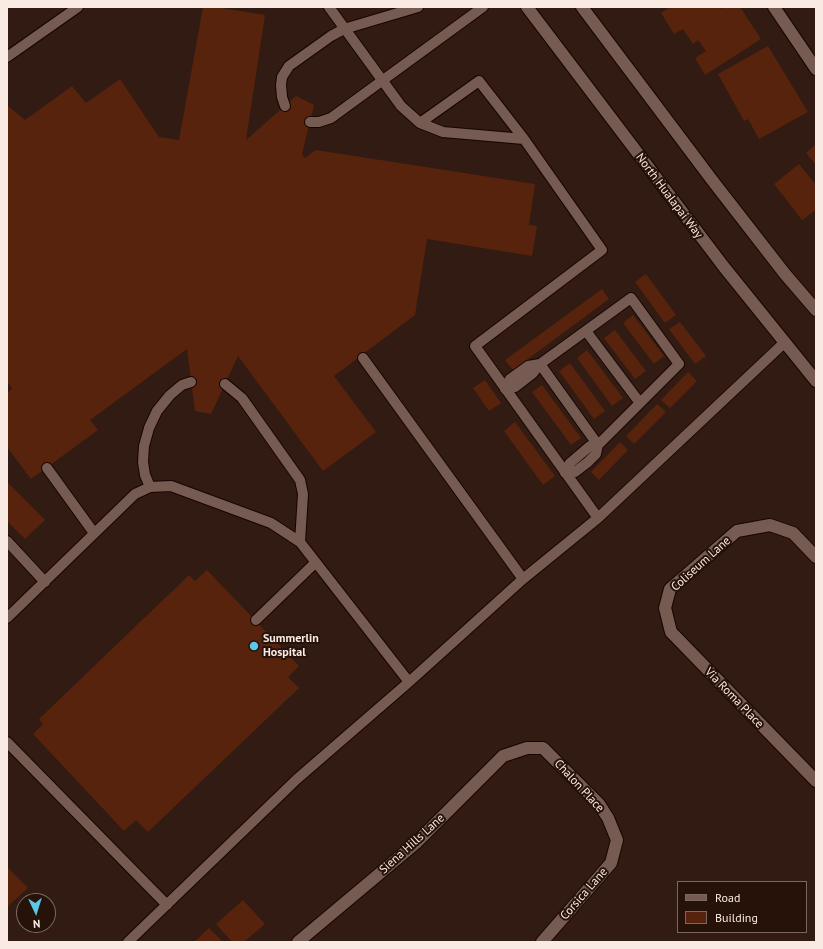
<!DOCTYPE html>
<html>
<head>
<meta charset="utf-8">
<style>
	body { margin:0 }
	#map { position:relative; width:823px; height:949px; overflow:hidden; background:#311b13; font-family:"PT Sans",sans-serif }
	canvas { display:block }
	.frame { position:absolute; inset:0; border:8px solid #faeae4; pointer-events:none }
	.legend { position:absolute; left:677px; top:881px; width:130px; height:52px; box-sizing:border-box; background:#27120a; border:1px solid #7b6861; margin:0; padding:5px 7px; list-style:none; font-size:12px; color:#faeae4 }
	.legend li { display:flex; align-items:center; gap:8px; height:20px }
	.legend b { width:20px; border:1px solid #7b6861 }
	.north { position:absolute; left:16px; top:893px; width:40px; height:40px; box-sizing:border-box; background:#27120a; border:1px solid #7b6861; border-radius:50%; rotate:176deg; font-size:11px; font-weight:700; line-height:16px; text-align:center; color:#faeae4 }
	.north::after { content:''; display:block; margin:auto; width:14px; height:18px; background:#5dc7e8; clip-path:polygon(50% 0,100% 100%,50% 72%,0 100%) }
</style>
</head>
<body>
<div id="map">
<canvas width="823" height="949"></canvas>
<div class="frame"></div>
<ul class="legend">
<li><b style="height:5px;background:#755b51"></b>Road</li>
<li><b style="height:11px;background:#58230c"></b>Building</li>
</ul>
<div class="north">N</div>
</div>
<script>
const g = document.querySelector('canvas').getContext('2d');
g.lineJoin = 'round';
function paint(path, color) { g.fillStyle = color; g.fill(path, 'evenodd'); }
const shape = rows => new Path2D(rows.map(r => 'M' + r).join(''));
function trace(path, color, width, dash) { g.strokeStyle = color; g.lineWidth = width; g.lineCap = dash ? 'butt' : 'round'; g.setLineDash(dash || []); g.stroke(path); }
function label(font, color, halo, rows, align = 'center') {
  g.font = font + ' "PT Sans",sans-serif'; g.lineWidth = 4; g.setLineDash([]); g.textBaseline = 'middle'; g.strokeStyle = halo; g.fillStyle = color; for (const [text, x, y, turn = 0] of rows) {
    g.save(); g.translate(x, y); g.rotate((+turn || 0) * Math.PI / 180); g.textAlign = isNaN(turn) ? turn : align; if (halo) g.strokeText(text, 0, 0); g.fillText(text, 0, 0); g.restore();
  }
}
const building = shape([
	[203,7,215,7,265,15,246,140,296,96,314,105,302,154,305,158,316,150,535,184,529,225,537,226,532,256,427,239,415,315,334,376,376,432,323,471,238,356,211,414,195,411,187,349,90,420,98,430,31,479,7,447,7,393,12,389,7,381,7,105,25,120,72,86,86,103,120,79,159,137,179,140],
	[670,7,719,7,720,9,724,7,740,7,761,39,705,75,695,58,706,51,698,40,693,44,683,29,674,34,661,13],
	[768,46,808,112,759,139,748,119,744,121,718,74],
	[816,144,816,165,806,153],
	[799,164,816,185,816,210,802,220,774,184],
	[646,274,676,315,665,323,635,282],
	[602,289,609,299,513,370,505,360],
	[633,315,664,356,654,364,623,323],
	[680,322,706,356,695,364,669,329],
	[615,330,646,371,635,379,604,338],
	[587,350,623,398,612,406,577,358],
	[570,363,605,411,594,419,559,371],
	[688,372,697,381,670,408,661,400],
	[485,380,501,403,489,411,473,388],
	[542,385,581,438,571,445,532,392],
	[657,404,666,412,634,444,626,436],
	[515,422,555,476,543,485,504,431],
	[620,442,628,450,599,480,591,472],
	[7,482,45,520,25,539,7,521],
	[207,570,299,666,288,677,299,688,148,832,136,820,124,831,33,734,43,724,39,719,189,575,195,581],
	[7,867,28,888,7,907],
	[243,900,265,924,244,942,232,942,216,924],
	[209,928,223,942,194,942]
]);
const lane = shape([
	[329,7,401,106,420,123,443,132,524,139],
	[7,57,78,7],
	[285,106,282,97,281,85,282,77,289,66,331,36,344,29,418,7],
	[310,122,319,122,331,118,483,7],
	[420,123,479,81,524,139,602,250,475,346,598,518],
	[586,331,640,403],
	[363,358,523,579],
	[540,364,598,445],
	[225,384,242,398,300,480,303,494,300,542],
	[505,389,515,387,533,373,540,364,631,298,679,364,598,445,596,454,588,462,575,472,565,473,570,463,590,446,598,445],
	[505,389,510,379,528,366,540,364],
	[47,468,94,533],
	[150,487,145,475,143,462,144,446,149,428,157,411,170,395,182,385,191,382],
	[7,541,45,582],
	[7,618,135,494,150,487,171,486,271,523,300,542,409,682],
	[256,620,315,563],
	[7,742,167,905],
	[128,942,297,779,409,682,523,579,598,518,784,343]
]);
const street = shape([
	[774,7,816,69],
	[816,557,793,533,770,525,737,531,670,589,665,608,671,632,816,781],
	[298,942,416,843,503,756,527,748,543,748,599,804,608,818,617,840,611,863,542,942]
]);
const secondary = shape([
	[527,7,724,267,816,381],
	[582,7,712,180,785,274,816,310]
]);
const markers = [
	[254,646,5,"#5dc7e8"]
];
const streetNames = [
	["North Hualapai Way",669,196,53],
	["Coliseum Lane",701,564,-42],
	["Via Roma Place",734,698,46],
	["Chalon Place",579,786,47],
	["Siena Hills Lane",412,844,-42],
	["Corsica Lane",584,894,-49]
];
const poiNames = [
	["Summerlin",263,639],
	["Hospital",263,653]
];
paint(building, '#58230c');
trace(lane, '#180501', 12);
trace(street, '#180501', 14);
trace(secondary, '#180501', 14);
trace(lane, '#755b51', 10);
trace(street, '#755b51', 12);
trace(secondary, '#755b51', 12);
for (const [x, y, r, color] of markers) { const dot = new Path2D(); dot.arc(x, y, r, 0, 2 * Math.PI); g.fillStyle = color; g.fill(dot); trace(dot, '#27120a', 1.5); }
label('12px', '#faeae4', '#27120a', streetNames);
label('bold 12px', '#faeae4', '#27120a', poiNames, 'left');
</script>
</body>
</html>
